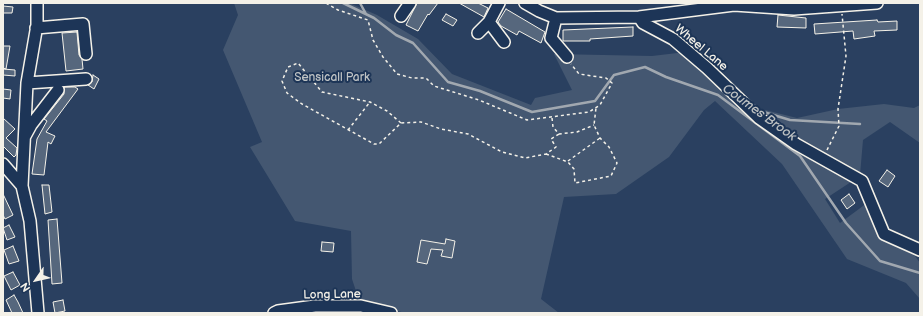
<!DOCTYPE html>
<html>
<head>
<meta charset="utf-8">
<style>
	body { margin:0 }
	#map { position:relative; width:923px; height:316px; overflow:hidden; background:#2a4060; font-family:"Balsamiq Sans",sans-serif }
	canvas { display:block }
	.frame { position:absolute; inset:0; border:4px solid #f4f1e8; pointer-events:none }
	.north { position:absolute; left:16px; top:260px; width:40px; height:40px; -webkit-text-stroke:3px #1d3557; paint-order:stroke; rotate:236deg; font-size:11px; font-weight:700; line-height:16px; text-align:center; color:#f4f1e8 }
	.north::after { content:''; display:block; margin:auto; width:14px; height:18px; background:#f4f1e8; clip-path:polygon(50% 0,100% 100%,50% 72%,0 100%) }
</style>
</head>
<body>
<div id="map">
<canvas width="923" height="316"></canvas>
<div class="frame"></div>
<div class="north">N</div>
</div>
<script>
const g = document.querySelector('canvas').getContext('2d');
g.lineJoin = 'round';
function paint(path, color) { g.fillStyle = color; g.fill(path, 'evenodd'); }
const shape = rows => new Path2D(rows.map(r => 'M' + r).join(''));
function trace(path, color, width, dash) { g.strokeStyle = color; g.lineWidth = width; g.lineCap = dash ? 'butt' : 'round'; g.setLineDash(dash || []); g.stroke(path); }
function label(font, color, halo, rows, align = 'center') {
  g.font = font + ' "Balsamiq Sans",sans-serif'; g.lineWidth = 4; g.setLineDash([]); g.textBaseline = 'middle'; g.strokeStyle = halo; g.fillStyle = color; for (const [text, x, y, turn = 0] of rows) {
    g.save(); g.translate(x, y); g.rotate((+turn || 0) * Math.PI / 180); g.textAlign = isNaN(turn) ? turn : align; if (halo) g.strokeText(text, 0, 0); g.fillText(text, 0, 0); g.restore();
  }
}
const green = shape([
	[234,3,349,3,377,15,418,39,452,74,531,105,535,98,572,90,554,54,652,56,686,52,702,72,757,121,854,180,825,199,840,223,867,203,881,237,915,256,920,263,920,299,906,283,847,259,782,164,715,101,704,110,669,157,616,194,564,197,541,299,559,313,405,313,359,300,352,279,351,231,295,221,250,147,262,142,223,50,238,15],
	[884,104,914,108,920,105,920,143,890,122,863,140,860,175,795,140,749,106,797,118,838,109]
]);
const stream = shape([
	[343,3,374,18,396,35,413,43,448,82,480,91,532,112,595,101,614,75,645,67,666,77,718,95,800,156,846,223,880,261,920,273],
	[360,3,366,14],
	[757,110,790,120,860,124]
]);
const building = shape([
	[417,3,438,3,429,15,428,14,418,31,406,25,417,3],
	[459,3,478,3,488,8,484,17,459,3],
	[3,6,13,7,12,13,3,13,3,6],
	[506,9,545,32,541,43,519,31,517,35,501,26,498,22,506,9],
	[446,14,457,20,453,26,442,20,446,14],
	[778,15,806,18,806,28,777,27,778,15],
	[877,20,878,22,897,21,897,30,874,31,875,36,854,39,853,31,815,34,814,24,877,20],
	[633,27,633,36,590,39,590,41,563,41,563,30,633,27],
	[77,32,79,55,82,59,83,69,66,71,62,33,77,32],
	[3,46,10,46,6,69,3,68,3,46],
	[3,69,15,70,15,76,3,75,3,69],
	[93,75,99,79,94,89,88,85,92,82,93,75],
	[64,87,75,87,78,89,46,132,55,136,51,144,48,142,44,175,32,174,37,139,47,121,44,119,64,94,64,87],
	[3,89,11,90,10,99,3,98,3,89],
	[3,118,15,129,6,138,17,148,16,155,14,157,3,146,3,118],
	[887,170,895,176,888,187,879,181,887,170],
	[42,185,49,185,52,212,45,214,42,185],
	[3,194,13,215,5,219,3,215,3,194],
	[849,194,855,203,847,209,841,200,849,194],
	[57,219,62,283,52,284,48,220,57,219],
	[9,225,15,237,7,240,3,228,9,225],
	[446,239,455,241,452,258,441,256,443,250,431,249,427,264,417,262,421,240,445,244,446,239],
	[322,242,334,243,333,252,321,251,322,242],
	[13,246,19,261,9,264,4,250,13,246],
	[13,272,20,285,11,290,4,276,13,272],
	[14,295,18,302,23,313,12,313,6,300,14,295],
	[63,300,65,311,55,313,53,302,63,300]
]);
const path = shape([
	[326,3,338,10,368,20,373,40,383,57,397,74,412,78,426,78,434,86,479,100,527,120,589,112,600,105,612,83,606,78,579,74,571,64],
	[552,118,553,127,559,134,577,132,594,125],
	[401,123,387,111,370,102,322,92,298,63,288,67,282,81,287,93,302,104,374,144,379,144,401,123,421,122,441,129,468,134,502,152,525,158,546,154,556,147,551,139,559,134],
	[348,130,370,102],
	[827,150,839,126,838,109,846,56,842,14],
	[546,154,568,162,574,169,575,183,611,176,617,163,609,147,600,138,594,125,596,108],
	[568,161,600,138]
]);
const minor = shape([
	[37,3,37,25,27,83,22,186,30,221,38,313],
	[499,3,489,22,504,42],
	[525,3,539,11,556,18,639,17,734,5,794,9,877,3],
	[401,16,410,3],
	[639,17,643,23,673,39,707,68,759,118,796,144,862,181,884,234,920,250],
	[556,18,551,38,567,57],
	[36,28,83,24,86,54],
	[478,33,489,22],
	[27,83,86,79],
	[25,136,31,125,58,90],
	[3,164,22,186],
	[274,313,278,311,315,306,361,306,391,313]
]);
const streetNames = [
	["Wheel Lane",701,48,40],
	["Long Lane",332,295,-1]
];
const parkNames = [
	["Sensicall Park",332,78]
];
const waterNames = [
	["Coumes Brook",759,113,36]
];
paint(green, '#445771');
trace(stream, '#a1a8b0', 2.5);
paint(building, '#56677d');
trace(building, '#f4f1e8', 1);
trace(minor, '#f4f1e8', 14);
trace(path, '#f4f1e8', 1.5, [3, 3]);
trace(minor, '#1d3557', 11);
label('12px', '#f4f1e8', '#1d3557', streetNames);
label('12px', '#bfc3c4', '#1d3557', parkNames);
label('italic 13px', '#bdc1c2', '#1d3557', waterNames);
</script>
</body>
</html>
